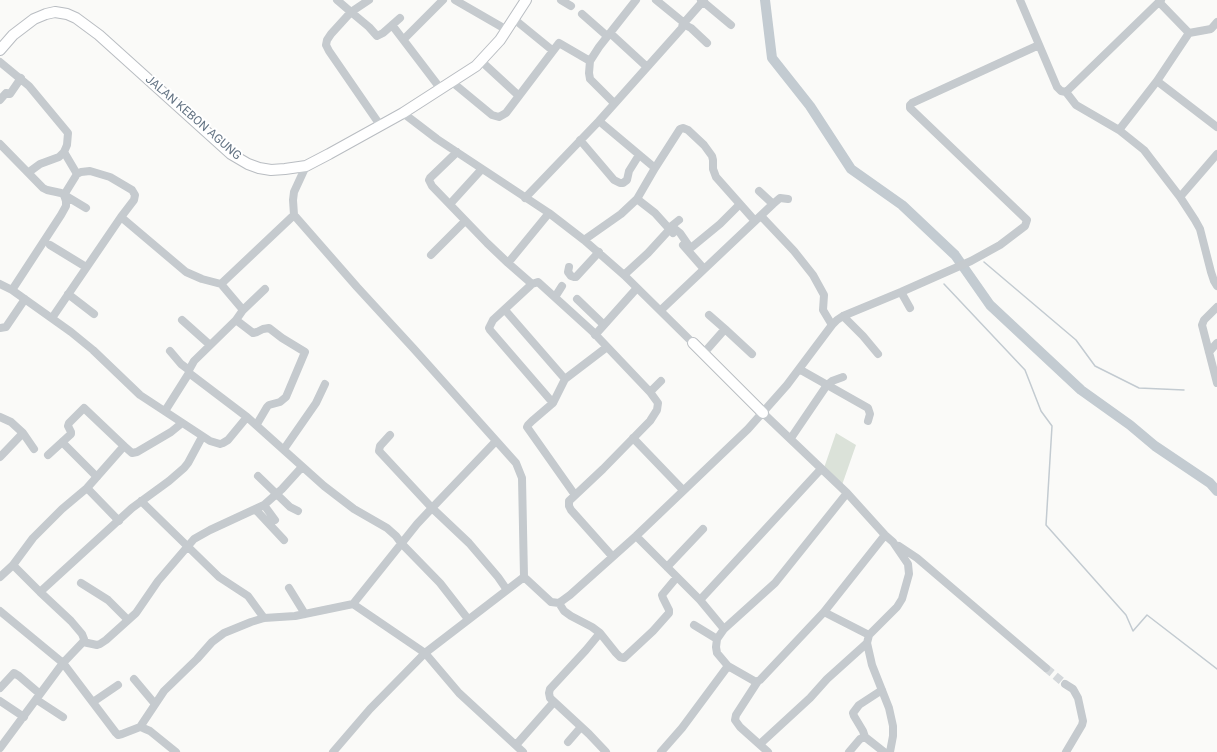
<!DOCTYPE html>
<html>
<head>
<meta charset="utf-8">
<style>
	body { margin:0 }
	canvas { display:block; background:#fafaf8 }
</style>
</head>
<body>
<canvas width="1217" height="752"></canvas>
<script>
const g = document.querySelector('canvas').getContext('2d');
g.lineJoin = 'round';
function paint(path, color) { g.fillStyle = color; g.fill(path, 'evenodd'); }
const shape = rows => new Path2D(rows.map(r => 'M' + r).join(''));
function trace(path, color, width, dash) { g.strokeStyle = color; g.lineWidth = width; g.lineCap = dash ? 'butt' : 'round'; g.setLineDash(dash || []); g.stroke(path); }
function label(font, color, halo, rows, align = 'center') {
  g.font = font + ' Roboto,sans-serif'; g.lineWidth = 4; g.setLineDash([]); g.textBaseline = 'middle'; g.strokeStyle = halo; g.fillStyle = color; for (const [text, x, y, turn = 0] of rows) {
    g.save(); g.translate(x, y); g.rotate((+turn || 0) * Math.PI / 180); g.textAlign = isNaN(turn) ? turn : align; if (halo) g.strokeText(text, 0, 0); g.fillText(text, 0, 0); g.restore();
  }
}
const green = shape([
	[836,433,856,445,842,485,824,468]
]);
const stream = shape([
	[984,262,1076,340,1095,366,1139,388,1184,390],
	[944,284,1025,370,1041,411,1052,426,1046,525,1126,615,1133,631,1147,615,1217,669]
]);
const river = shape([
	[765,0,772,58,810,106,851,169,902,205,955,255,990,305,1081,390,1130,425,1155,446,1210,483,1217,491]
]);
const minorTunnel = shape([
	[1046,668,1065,684]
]);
const minor = shape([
	[337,0,351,12,331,34,327,40,326,45,329,51,380,125],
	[369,0,351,12,369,27,377,36,383,33,400,18],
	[455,0,507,30],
	[561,0,571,6],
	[701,0,731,25],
	[704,0,683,24,691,28,707,43],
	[1020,0,1057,87,1061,91,1066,92,1076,105,1119,130,1144,150,1180,197,1195,220,1200,229,1211,272,1214,281,1217,286],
	[1159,2,1189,33],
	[582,14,607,36],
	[514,19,552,50],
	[392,25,440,88],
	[610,33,647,67],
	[404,39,443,0],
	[481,61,519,96],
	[0,62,29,86,68,133,67,145,64,152,59,157,40,164,29,172],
	[1157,81,1217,127],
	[452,82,492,115,499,117,506,113,559,43,590,61],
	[1066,92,1161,0],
	[0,100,6,93,10,94,21,78],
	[614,103,590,79,589,73,590,61,599,47,636,0],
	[403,113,437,139,549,213,584,240,624,275,693,343],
	[599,121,655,168],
	[1119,130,1157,81,1189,33,1211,29,1217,22],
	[580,140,614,180,620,183,623,183,627,180,629,171,639,155],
	[0,144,43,188,47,190,61,193,86,208],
	[64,152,77,174],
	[457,152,430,178,429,180,432,186,487,243,508,263,532,284,538,282,592,331,650,392,658,403,657,410,650,421,603,469,569,501,569,506,571,510,612,556],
	[306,166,294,192,293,200,294,215,357,287,414,349,516,463,522,478,524,577],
	[759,191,773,204],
	[64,195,77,174,81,172,90,171,110,177,132,190,135,195,134,200,121,217,186,272,202,279,221,284],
	[1180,197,1217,154],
	[525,198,599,121,682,28,683,22,656,0],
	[637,199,655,213,673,233],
	[450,204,481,170],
	[761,216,794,251,813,275,824,295,823,310,832,325],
	[669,228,679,220],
	[584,240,621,214,637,199,655,168,680,129,683,128,688,130,704,145,712,156,713,160,713,169,716,177,755,221],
	[50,245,86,267],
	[683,245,704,269],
	[431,255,465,221],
	[508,263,549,213],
	[569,267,568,272,571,276,574,277,576,277,599,252],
	[624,275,648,253,670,229,675,229,680,233,689,246,692,247,720,224,740,204],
	[0,284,12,290,71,332,93,350,140,395,210,441,220,444,223,443,228,440,247,417,324,486,354,509,387,528,396,536,402,544,440,583,468,619],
	[532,284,493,320,489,328,490,330,553,403,532,421,528,425,527,427,575,495],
	[12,290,61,215,66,206,66,201,64,195],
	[901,292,910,308],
	[68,294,94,314],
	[555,297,562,286],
	[577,299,604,325],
	[1217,307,1204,320,1202,325,1217,383],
	[243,310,265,289],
	[505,310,565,379],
	[661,310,773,204,780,198,788,199],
	[843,316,863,336,878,354],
	[52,318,121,217],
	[182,320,210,345],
	[236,320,253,333,257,332,263,329,269,328,282,338,305,352,286,397,280,402,269,405,267,407,257,424],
	[0,328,6,327,25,299],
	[725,329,752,354],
	[595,335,637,288],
	[170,351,181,364,189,370],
	[1209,352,1217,343],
	[703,354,725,329,709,315],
	[799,369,868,408,870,414,868,421],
	[650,392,661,381],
	[553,403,565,379,607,347],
	[165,411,189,373],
	[763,413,847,493,885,535,893,542,908,564,909,574,902,599,897,607,869,635,867,643,872,665,889,708,893,726,893,736,890,752],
	[0,417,11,422,23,433,0,457],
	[247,417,189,373,189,370,194,361,236,320,243,310,221,284,294,215],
	[23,433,34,449],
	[390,435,380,446,379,451,432,508,496,441],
	[633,438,683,490],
	[791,438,827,385,832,381,843,377],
	[62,442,97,477],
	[124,446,132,453,137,452,171,432,182,423],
	[284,449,316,403,325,384],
	[258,476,290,507,298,511],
	[87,488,119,521],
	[847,493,775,583,724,629,717,639,716,647,717,653,728,666,756,682,760,680,824,612,869,635],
	[141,501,219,577,248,596,264,618],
	[264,505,275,520],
	[256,510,284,540],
	[636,536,700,600,724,629],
	[899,546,917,558,1046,668],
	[667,567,703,529],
	[0,577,13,565],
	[81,583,108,600,128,620],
	[289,588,305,614],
	[40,592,13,565,33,538,62,509,87,488,124,446,84,408,69,423,68,426,71,432,71,434,48,455],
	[700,600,821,469],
	[559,603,564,611,571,616,592,627,600,633,586,650,550,689,549,693,550,698,589,734,606,752],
	[353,604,425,653,459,693,523,752],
	[0,611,63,663,116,733,118,735,122,734,140,727,143,728,150,731,176,752],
	[824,612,885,535],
	[694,625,717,639],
	[600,633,616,653,620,657,624,658,653,631,669,613,669,610,663,598,662,595,677,577],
	[83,642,97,645,100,644,106,640,136,613,158,581,194,539,210,530,264,505,282,489,302,467],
	[134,679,155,704],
	[758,681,736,715,735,720,740,727,768,752],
	[1065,684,1073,689,1078,698,1083,721,1082,725,1066,752],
	[0,688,14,673,19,676,40,694],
	[882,690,859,705,853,713,854,716,863,731,865,737,884,752],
	[37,700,63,717],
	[0,701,24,717],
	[93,702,118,685],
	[140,727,164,691,197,659,212,642,224,633,251,622,264,618,295,616,353,604,417,524,432,508,469,543,498,577,507,590],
	[568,742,581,727],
	[760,744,810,698,827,679,867,643],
	[516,745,553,703],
	[0,748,63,663,83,642,84,639,82,634,71,621,40,592,132,508,169,481,184,468,188,463,202,437],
	[333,752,370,709,425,653,524,577,551,602,559,603,570,595,636,536,748,429,787,385,832,325,837,320,843,316,901,292,971,261,1000,245,1025,226,1027,220,910,108,910,105,912,103,1039,45],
	[661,752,682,728,728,666],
	[849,752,860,739,865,737]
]);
const major = shape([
	[0,50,13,35,34,19,46,14,55,12,67,14,76,18,99,35,231,154,248,164,259,168,271,170,285,169,306,166,329,154,403,113,476,66,500,40,526,0],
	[693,343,763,413]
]);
const streetNames = [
	["JALAN KEBON AGUNG",193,118,41]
];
paint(green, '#dbe2d9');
trace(stream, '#c3cbd1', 1.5);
trace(river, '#c3cbd1', 10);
trace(minorTunnel, '#d4d8db', 8, [8, 4]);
trace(major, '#b9bdc2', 12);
trace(minor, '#c5cace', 8);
trace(major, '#fff', 10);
label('12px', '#647484', '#fff', streetNames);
</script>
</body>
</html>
